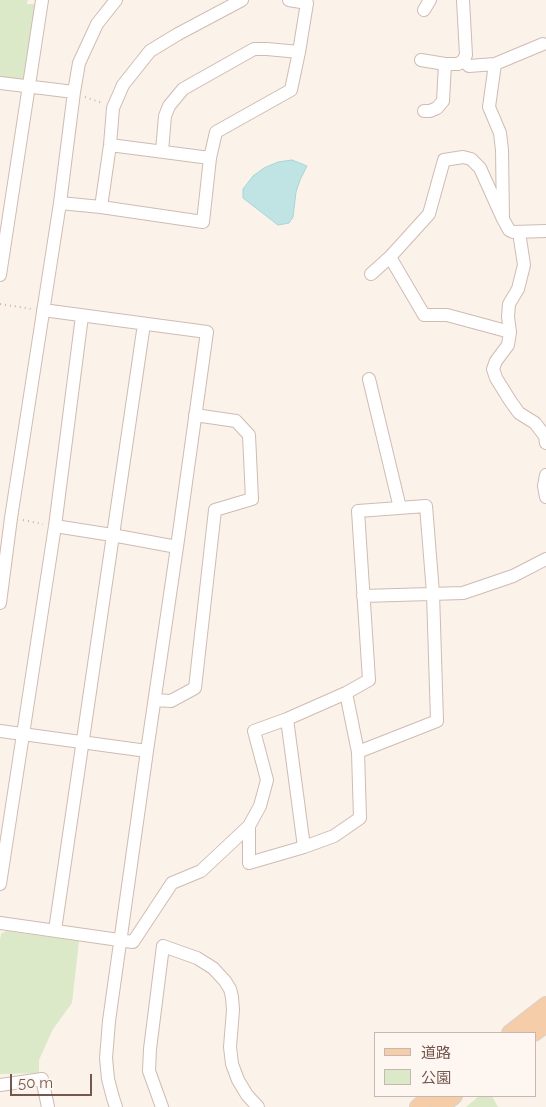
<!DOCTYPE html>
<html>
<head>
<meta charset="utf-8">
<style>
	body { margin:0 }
	#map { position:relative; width:546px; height:1107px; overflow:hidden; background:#fbf2ea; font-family:Raleway,"Noto Sans JP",sans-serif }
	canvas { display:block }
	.legend { position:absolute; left:374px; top:1032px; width:162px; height:65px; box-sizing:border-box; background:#fef7f1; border:1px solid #c7b7b0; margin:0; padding:6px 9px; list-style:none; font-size:15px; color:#75574f }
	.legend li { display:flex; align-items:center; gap:10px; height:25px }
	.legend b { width:25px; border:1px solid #c7b7b0 }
	.scale { position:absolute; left:10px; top:1074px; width:82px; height:22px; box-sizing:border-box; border:2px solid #75574f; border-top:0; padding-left:6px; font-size:15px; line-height:18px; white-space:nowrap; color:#75574f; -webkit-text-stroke:4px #fef7f1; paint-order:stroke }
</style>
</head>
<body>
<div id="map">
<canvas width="546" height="1107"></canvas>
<ul class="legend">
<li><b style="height:6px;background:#f5cda8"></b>道路</li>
<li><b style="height:14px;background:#dbe9c9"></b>公園</li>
</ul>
<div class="scale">50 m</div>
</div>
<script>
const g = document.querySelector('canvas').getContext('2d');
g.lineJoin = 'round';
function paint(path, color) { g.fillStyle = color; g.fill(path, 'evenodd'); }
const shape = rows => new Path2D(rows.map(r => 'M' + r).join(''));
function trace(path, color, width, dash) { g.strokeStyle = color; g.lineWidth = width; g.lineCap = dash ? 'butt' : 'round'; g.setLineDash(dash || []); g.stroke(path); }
const green = shape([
	[0,0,28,0,27,4,36,4,26,77,18,82,0,79],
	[6,931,79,941,72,1003,53,1029,39,1060,39,1073,0,1074,0,940,1,934],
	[479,1096,492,1096,498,1107,466,1107]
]);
const water = shape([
	[292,160,307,166,300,180,296,192,293,217,289,223,278,225,243,198,243,189,253,176,264,168,278,162,292,160]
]);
const path = shape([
	[85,97,102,103],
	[0,304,32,309],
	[23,520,43,524]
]);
const minor = shape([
	[424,10,430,0],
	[421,60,445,64,458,64,463,61,466,55,463,0],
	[463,61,469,66,495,64,543,44],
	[495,64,489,107,500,133,502,150,503,219,509,230,513,232,546,231],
	[0,83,74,92],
	[424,111,430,111,437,108,443,101,445,64],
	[110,145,210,158],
	[162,151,165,116,169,106,183,89,254,49,267,49,299,52],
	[60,203,101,207,203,222,210,158,216,132,291,90,299,52,307,3,289,0],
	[101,207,110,145,113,108,123,85,150,51,178,34,242,0],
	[519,232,524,265,518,289,509,304,508,317,510,332,508,345,496,361,493,369,496,378,511,402,519,413,535,423,545,436,546,443],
	[390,257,424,315,447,315,510,332],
	[371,274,390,257,429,214,444,160,463,157,471,159,480,168,503,219],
	[0,275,42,0],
	[43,310,207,332,177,547,147,751,109,1021,106,1058,108,1079,113,1098,116,1107],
	[369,379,400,508],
	[546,475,544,486,546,497],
	[55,526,112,535,177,547],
	[363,596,463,593,513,576,546,559],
	[0,603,11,518,60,203,74,92,79,63,97,24,116,0],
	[346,693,358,752],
	[155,700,171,701,195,688,215,510,252,499,249,435,236,421,195,415],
	[287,719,304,847],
	[0,731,147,751],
	[0,884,55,526,82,316],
	[0,923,133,942,172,883,201,871,249,826,260,806,267,780,254,731,287,719,346,693,369,680,358,511,426,506,433,593,437,721,358,752,360,818,334,836,304,847,249,863,249,826],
	[55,930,144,324],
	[0,1085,42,1079,48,1107],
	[162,1107,149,1071,150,1049,163,946,197,958,213,968,225,981,230,989,232,997,233,1010,230,1047,232,1064,238,1080,247,1095,258,1107]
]);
const major = shape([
	[510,1033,546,1005],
	[534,1033,546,1024],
	[418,1107,432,1096],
	[440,1107,454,1096]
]);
paint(green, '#dbe9c9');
paint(water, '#c0e4e4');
trace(water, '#a6d5d5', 1);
trace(minor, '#cfbbb3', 14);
trace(major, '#d8d0ce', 18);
trace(path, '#d4b2a6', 2, [1, 4]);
trace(minor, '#fff', 12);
trace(major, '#f5cda8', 16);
</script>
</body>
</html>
